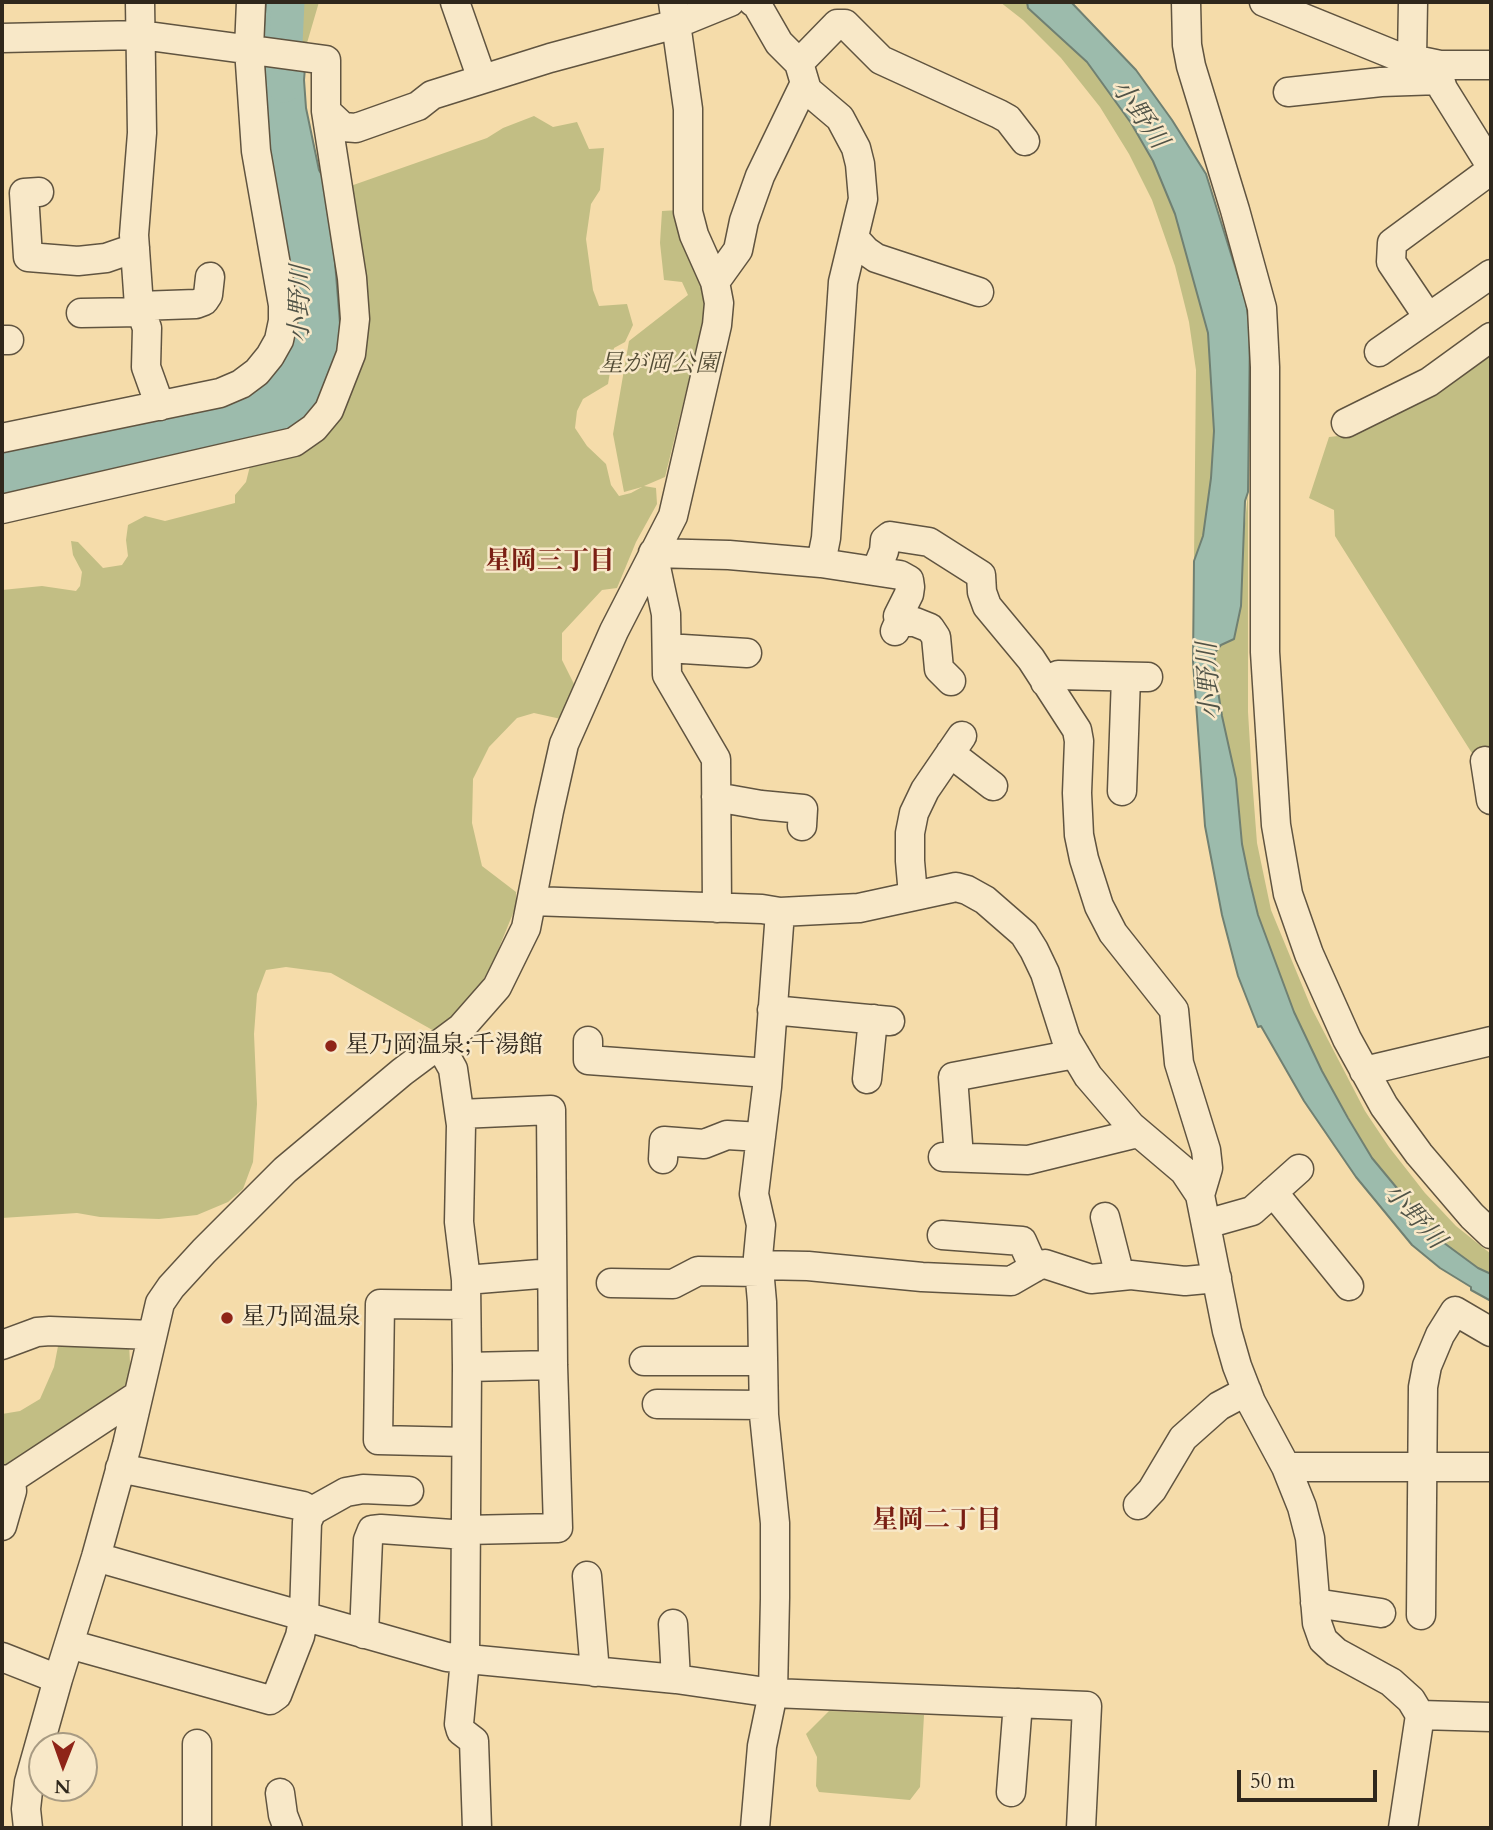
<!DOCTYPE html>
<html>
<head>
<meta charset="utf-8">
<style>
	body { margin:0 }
	#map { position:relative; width:1493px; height:1830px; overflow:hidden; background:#f5dcaa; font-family:Cardo,serif }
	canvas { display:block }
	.frame { position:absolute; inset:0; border:4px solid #2f271c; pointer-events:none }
	.north { position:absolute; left:28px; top:1732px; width:70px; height:70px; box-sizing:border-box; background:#f8e8c8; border:2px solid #a89b83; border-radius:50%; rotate:181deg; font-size:19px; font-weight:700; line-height:28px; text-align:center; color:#2f271c }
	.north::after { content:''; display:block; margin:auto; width:24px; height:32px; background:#8f2418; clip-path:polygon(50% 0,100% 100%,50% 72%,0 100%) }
	.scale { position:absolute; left:1237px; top:1770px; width:140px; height:32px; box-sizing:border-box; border:4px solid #2f271c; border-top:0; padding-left:9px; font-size:21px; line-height:24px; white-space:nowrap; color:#2f271c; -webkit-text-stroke:5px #f8e8c8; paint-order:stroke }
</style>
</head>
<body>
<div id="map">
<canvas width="1493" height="1830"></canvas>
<div class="frame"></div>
<div class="north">N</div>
<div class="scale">50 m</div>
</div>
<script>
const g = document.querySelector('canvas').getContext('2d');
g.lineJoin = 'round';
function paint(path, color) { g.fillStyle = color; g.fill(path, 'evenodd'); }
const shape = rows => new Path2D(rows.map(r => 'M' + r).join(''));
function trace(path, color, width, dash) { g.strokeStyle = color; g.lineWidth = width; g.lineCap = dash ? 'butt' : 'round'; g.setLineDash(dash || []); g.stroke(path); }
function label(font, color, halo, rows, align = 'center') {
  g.font = font + ' Cardo,"Noto Serif JP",serif'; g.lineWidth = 5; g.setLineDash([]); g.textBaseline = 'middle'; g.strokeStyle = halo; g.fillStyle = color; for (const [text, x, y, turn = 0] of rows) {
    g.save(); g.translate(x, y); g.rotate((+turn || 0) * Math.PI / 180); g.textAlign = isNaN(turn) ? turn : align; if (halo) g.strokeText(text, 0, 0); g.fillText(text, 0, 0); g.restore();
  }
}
const green = shape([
	[288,2,319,2,307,43,285,42],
	[1000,2,1027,2,1029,8,1087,62,1131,123,1153,161,1175,214,1208,333,1214,431,1211,478,1203,536,1194,561,1196,370,1189,322,1175,266,1152,200,1129,154,1100,107,1061,58,1023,20],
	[534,116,553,127,577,122,589,149,604,148,600,190,591,204,586,239,593,290,599,306,627,304,633,325,625,342,614,348,608,384,583,399,577,411,575,428,587,446,606,464,611,485,619,496,631,493,642,487,624,492,613,434,629,341,688,295,682,282,664,280,660,243,662,211,679,210,706,277,706,310,665,477,644,486,656,488,657,504,636,542,617,588,602,590,562,633,562,660,574,684,561,719,534,713,517,718,489,747,473,779,472,823,482,866,516,892,516,906,492,965,477,990,436,1032,331,973,286,967,266,970,257,994,254,1034,257,1104,253,1162,243,1189,228,1202,197,1215,159,1219,100,1217,77,1213,2,1218,2,590,42,586,76,591,80,586,82,572,73,555,71,541,78,542,103,568,122,565,128,556,126,540,128,525,145,516,165,521,235,503,235,495,246,482,251,462,341,410,342,189,487,138,503,128],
	[1491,348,1491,761,1475,758,1335,536,1334,510,1309,498,1329,437,1347,435],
	[1248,492,1248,712,1252,778,1257,843,1271,910,1311,1007,1365,1111,1389,1147,1425,1193,1456,1226,1491,1254,1491,1274,1478,1268,1440,1240,1372,1158,1322,1071,1294,1012,1258,915,1242,844,1214,666,1215,651,1221,645,1234,639],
	[59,1341,129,1344,131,1381,21,1459,2,1467,2,1414,20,1411,40,1399,54,1367],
	[829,1711,924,1715,920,1787,910,1800,819,1792,816,1786,817,1757,806,1734]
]);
const water = shape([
	[266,2,288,2,285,41,307,43,304,80,306,108,319,170,329,188,341,336,333,376,321,405,300,425,278,436,2,498,2,450,274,366,269,159,263,39,266,2],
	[1027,2,1071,2,1136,70,1172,120,1206,174,1246,302,1250,329,1248,492,1245,501,1241,606,1234,639,1221,645,1216,651,1214,666,1222,716,1236,779,1242,844,1249,878,1258,915,1294,1012,1322,1071,1348,1118,1372,1158,1440,1240,1478,1268,1491,1274,1491,1301,1471,1290,1471,1287,1440,1268,1412,1245,1356,1177,1304,1101,1261,1026,1258,1027,1238,976,1222,915,1205,826,1193,662,1194,561,1203,536,1211,478,1214,431,1208,333,1175,214,1153,161,1131,123,1087,62,1028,8,1027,2]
]);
const river = shape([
	[284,86,288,2]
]);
const minor = shape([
	[140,2,142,133,134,235,139,306,147,328,146,367,160,406],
	[455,2,482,79],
	[753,2,756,3,779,43,799,63,807,90,840,118,856,148,860,164,863,199,843,282,826,538,821,563],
	[1186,2,1187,45,1191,66,1235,210,1262,308,1265,367,1265,652,1276,825,1288,894,1309,954,1347,1039,1384,1106,1419,1154,1472,1216,1491,1234],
	[1264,2,1397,56,1440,65,1491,65],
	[2,38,141,35,326,60,326,111,343,127,356,128,418,106,432,95,550,58,676,24,730,2],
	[1412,59,1413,2],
	[799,63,837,24,845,24,881,60,999,114,1008,119,1025,141],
	[1440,65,1440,80,1443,89,1491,166],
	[1288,92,1381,82,1440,80],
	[39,192,24,193,28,257,78,261,106,258,135,248],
	[855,239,866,251,876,258,979,292],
	[715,282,738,250,744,221,760,176,804,85],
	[139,306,196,304,204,301,208,295,210,277],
	[81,313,141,312],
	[1428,317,1391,262,1392,243,1491,170],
	[2,340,9,340],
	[1379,352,1491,274],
	[1346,423,1429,382,1491,337],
	[2,438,220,393,241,384,257,372,270,356,279,340,283,321,283,305,256,151,249,49,251,2],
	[2,509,294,442,314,428,329,410,351,354,355,319,352,278,326,111],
	[876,571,884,551,885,540,890,536,929,542,981,575,982,592,987,606,1031,659,1077,730,1079,741,1077,793,1079,835,1084,859,1099,906,1113,933,1174,1010,1179,1063,1206,1150,1208,1168,1200,1195],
	[899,622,915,622,930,628,936,637,939,669,951,681],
	[667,648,747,653],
	[1045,682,1058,675,1148,677],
	[950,753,993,786],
	[1485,761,1491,800],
	[1122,791,1126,677],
	[716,797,761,805,803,809,802,826],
	[913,895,910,861,910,833,914,813,925,790,962,736],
	[532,901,762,909,780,912,767,1087,754,1194,761,1225,758,1257,762,1302,764,1415,775,1523,775,1598,773,1693,762,1746,755,1828],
	[717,908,716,759,667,675,666,614,653,553,729,555,821,563,900,575,909,580,910,587,909,594,898,616,899,622,895,631],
	[780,912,859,908,956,887,967,890,985,900,1024,934,1034,950,1045,973,1066,1039,1088,1076,1131,1126,1184,1171,1200,1195,1227,1331,1237,1366,1251,1402,1286,1467,1302,1507,1310,1538,1317,1623,1323,1640,1336,1652,1391,1682,1411,1700,1420,1715,1403,1828],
	[772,1010,890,1021],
	[588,1041,588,1060,768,1073],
	[439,1044,453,1069,461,1125,459,1222,466,1280,467,1367,465,1659,459,1724,461,1731,474,1741,477,1828],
	[1364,1071,1491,1041],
	[867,1079,873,1019],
	[460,1114,551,1110,553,1365,558,1528,465,1530],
	[943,1157,1028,1160,1138,1133],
	[959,1157,953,1077,1075,1054],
	[663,1159,664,1141,704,1144,727,1135,761,1137],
	[1273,1192,1349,1286],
	[1105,1217,1120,1276],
	[1206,1224,1252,1211,1299,1169],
	[942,1235,1022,1241,1034,1268],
	[758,1265,808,1266,922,1277,1011,1281,1037,1266,1045,1264,1091,1279,1131,1275,1185,1281,1217,1278],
	[466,1280,552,1273],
	[611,1283,673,1284,698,1271,759,1272],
	[466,1305,380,1304,378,1440,466,1442],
	[2,1345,37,1332,50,1331,152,1335],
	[644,1361,763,1361],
	[467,1367,553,1365],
	[657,1404,763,1405],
	[1286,1467,1491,1467],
	[120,1468,303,1506,312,1511],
	[2,1480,11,1479,137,1396],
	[1138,1505,1152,1490,1183,1438,1219,1406,1247,1391],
	[2,1526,12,1491,11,1479],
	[96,1557,447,1657,676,1679,773,1693,1087,1706,1081,1828],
	[587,1576,595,1672],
	[1315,1603,1381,1613],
	[1421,1615,1423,1387,1427,1366,1440,1335,1455,1311,1491,1332],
	[673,1624,676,1679],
	[364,1634,368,1540,372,1530,381,1529,466,1535],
	[69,1644,270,1700,277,1695,300,1636,304,1615,307,1522,312,1511,346,1492,363,1489,409,1491],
	[2,1657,58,1679],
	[1420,1715,1491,1717],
	[197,1744,197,1828],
	[1011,1792,1018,1703],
	[280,1793,283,1815,288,1828],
	[28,1828,26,1809,29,1782,58,1679,96,1557,127,1445,160,1303,171,1287,204,1251,285,1170,402,1072,461,1028,497,987,526,928,549,811,564,744,614,631,673,516,717,325,719,303,715,282,694,235,688,212,688,109,673,2]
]);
const markers = [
	[331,1046,7,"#8f2418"],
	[227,1318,7,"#8f2418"]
];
const parkNames = [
	["星が岡公園",659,365]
];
const poiNames = [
	["星乃岡温泉;千湯館",345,1046],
	["星乃岡温泉",241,1318]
];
const waterNames = [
	["小野川",1138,115,55],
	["小野川",302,304,-89],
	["小野川",1211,681,-93],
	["小野川",1413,1217,48]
];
const neighbourhoodNames = [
	["星岡三丁目",550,563],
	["星岡二丁目",937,1522]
];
paint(green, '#c2be84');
paint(water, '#9cbbac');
trace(water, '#708072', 2);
trace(river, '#9cbbac', 33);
trace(minor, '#605440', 31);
trace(minor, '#f8e8c8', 28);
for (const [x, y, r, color] of markers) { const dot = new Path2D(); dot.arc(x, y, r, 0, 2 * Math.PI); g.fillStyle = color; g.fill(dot); trace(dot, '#f8e8c8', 2.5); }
label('italic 24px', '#544d36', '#f8e8c8', parkNames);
label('24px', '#2f271c', '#f8e8c8', poiNames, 'left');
label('italic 26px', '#505347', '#f8e8c8', waterNames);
label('bold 26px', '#7a1f14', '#f8e8c8', neighbourhoodNames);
</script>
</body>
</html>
